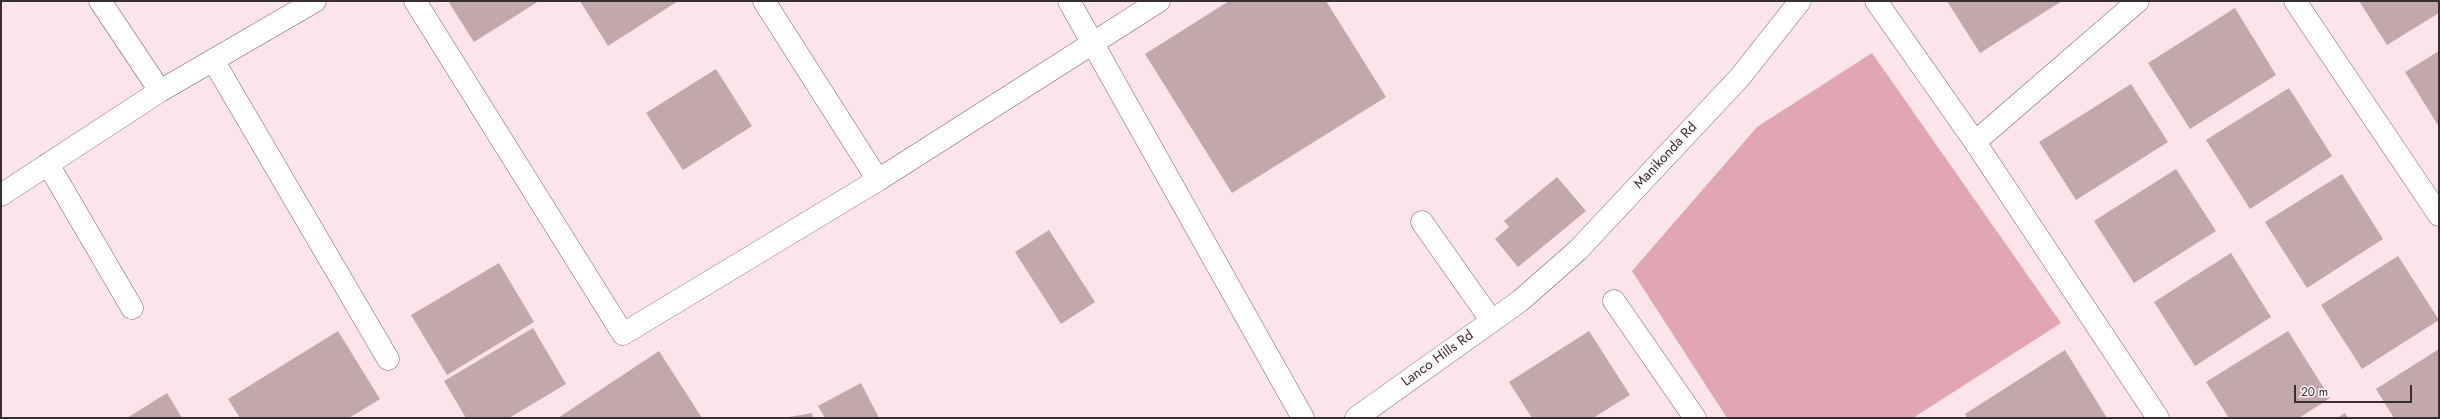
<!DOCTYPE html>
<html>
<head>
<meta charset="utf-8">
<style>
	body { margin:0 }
	#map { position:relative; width:2440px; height:419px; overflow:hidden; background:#fce5ea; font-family:Jost,sans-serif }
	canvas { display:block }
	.frame { position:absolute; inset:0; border:2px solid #382d30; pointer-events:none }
	.scale { position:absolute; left:2294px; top:385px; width:118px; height:18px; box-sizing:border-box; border:2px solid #382d30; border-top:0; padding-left:5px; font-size:12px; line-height:14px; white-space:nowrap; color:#382d30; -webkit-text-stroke:3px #fdf7f8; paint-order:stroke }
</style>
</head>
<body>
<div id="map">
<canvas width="2440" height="419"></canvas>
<div class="frame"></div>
<div class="scale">20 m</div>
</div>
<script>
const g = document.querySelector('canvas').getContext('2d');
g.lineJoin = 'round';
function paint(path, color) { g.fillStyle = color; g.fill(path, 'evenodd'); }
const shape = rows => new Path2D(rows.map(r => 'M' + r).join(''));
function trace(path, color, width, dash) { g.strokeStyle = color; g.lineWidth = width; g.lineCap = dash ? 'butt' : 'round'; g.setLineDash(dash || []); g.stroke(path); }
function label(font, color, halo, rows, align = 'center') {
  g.font = font + ' Jost,sans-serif'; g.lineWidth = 3; g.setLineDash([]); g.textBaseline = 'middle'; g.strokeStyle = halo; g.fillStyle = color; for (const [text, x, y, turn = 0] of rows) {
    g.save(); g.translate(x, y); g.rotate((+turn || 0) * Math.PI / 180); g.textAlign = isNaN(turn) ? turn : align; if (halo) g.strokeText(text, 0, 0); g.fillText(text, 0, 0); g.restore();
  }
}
const green = shape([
	[1872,53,2061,323,1913,418,1727,418,1632,271,1757,127]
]);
const building = shape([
	[448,1,539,1,474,42],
	[580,1,678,1,608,46],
	[1229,1,1326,1,1386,97,1232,193,1145,54],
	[1947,1,2062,1,1980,53],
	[2359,1,2439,1,2439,13,2387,45],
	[2235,8,2276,75,2190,129,2148,63],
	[2439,51,2439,127,2405,72],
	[716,69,752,126,683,170,646,113],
	[2131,84,2168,142,2076,200,2039,142],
	[2289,88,2332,156,2250,209,2206,140],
	[2176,169,2216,231,2134,283,2094,221],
	[2342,174,2383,239,2307,288,2265,222],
	[1557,177,1586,211,1518,267,1495,239,1509,227,1504,221],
	[1049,230,1095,302,1061,324,1015,252],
	[2231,253,2271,317,2195,366,2154,302],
	[2398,256,2439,320,2362,369,2321,305],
	[499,263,534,322,447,375,411,315],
	[533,328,566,384,509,418,466,418,444,381],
	[338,331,380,399,349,418,240,418,228,399],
	[1589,331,1630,395,1593,418,1532,418,1509,382],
	[2288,331,2330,398,2299,418,2229,418,2206,382],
	[2439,349,2439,418,2394,418,2376,389],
	[2065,350,2107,418,1967,418,1965,414],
	[659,351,702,418,558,418],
	[861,383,879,418,825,418,818,406],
	[167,393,182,418,127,418],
	[812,413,813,418,789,418,789,417],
	[2345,413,2348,418,2337,418]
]);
const minor = shape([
	[100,1,160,91],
	[415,1,623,334,878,180,764,1],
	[1069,1,1303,418],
	[1876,1,1975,142,2158,418],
	[2295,1,2439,215],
	[213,60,388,359],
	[1975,142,2138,1],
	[48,164,132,308],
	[878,180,1159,1],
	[1,195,160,91,315,1],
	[1422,222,1491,320],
	[1614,301,1695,418],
	[1356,418,1520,301,1578,250,1741,76,1800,1]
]);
const streetNames = [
	["Manikonda Rd",1666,156,-47],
	["Lanco Hills Rd",1438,359,-36]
];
paint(green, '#e1a6b5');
paint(building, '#c2a7ad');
trace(minor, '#786065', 23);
trace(minor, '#fff', 22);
label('14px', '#382d30', '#fdf7f8', streetNames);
</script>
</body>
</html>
